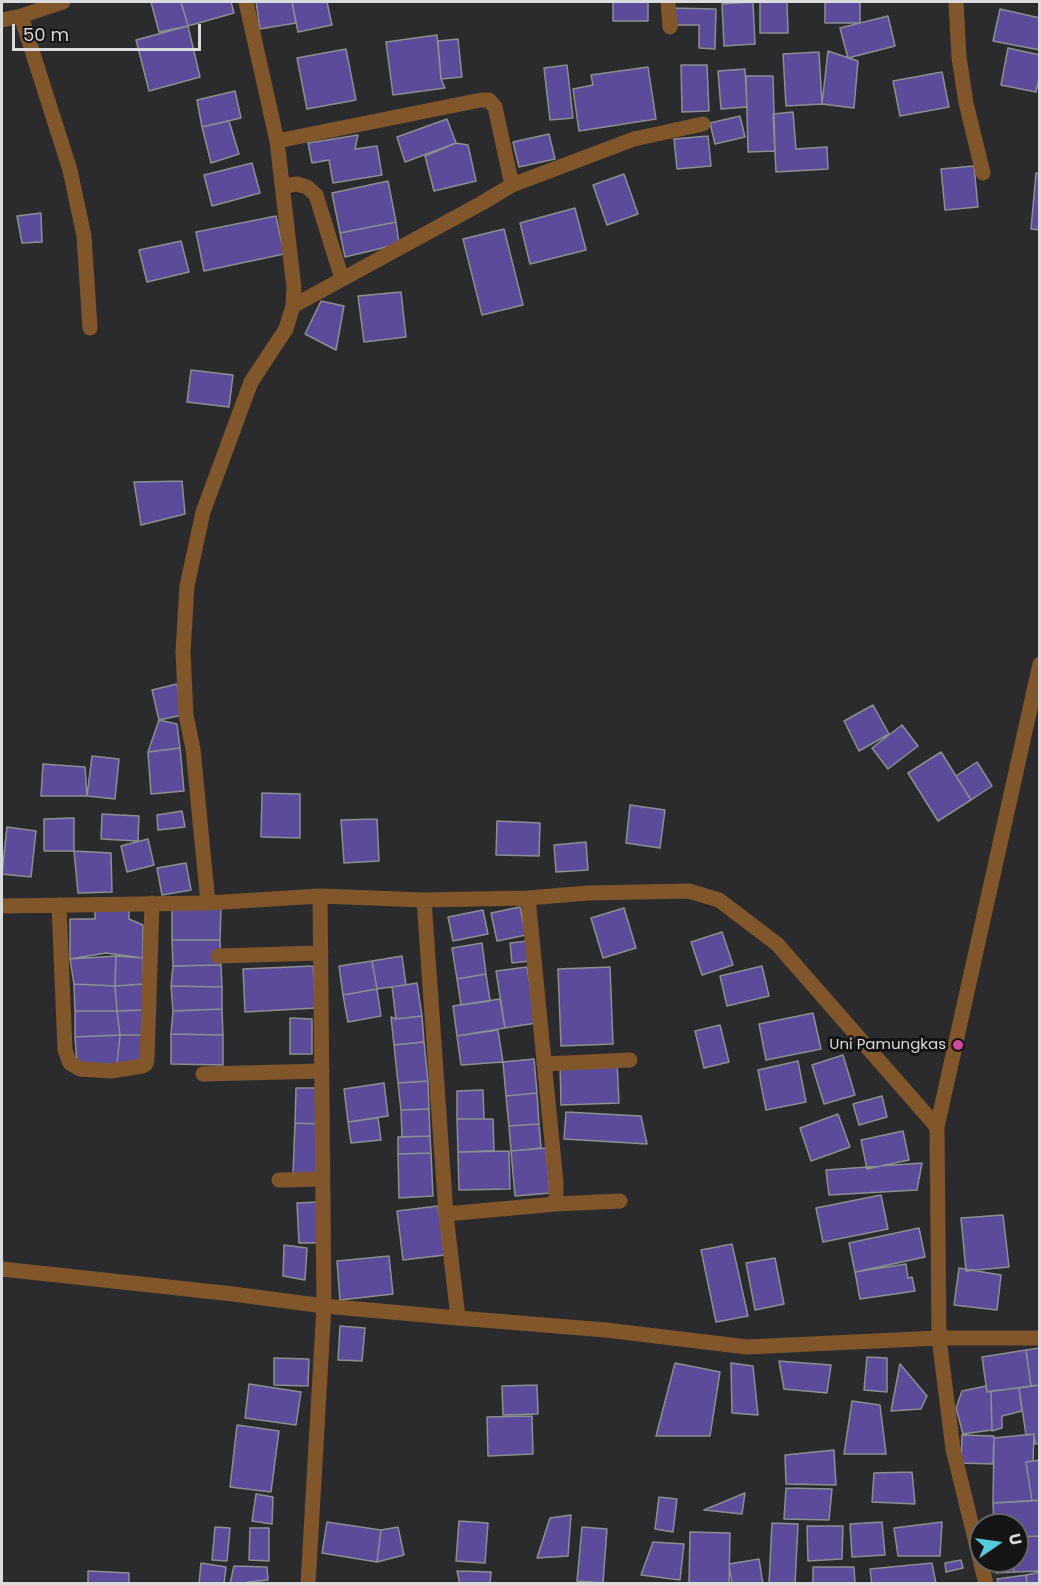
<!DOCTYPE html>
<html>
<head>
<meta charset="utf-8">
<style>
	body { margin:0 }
	#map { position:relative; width:1041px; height:1585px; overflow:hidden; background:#2b2b2e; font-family:Poppins,sans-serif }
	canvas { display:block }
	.frame { position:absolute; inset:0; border:3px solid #dbdadc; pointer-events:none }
	.north { position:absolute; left:969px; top:1513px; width:60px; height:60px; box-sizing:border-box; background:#141415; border:2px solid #646365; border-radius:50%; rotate:77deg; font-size:16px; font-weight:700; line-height:24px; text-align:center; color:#dbdadc }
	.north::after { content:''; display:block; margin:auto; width:21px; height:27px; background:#53cbda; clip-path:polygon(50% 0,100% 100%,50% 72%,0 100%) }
	.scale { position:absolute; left:12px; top:24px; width:189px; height:27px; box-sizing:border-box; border:3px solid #dbdadc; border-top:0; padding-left:8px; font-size:18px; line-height:21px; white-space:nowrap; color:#dbdadc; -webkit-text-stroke:4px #141415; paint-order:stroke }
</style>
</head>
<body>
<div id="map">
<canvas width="1041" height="1585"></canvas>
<div class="frame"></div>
<div class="north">U</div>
<div class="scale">50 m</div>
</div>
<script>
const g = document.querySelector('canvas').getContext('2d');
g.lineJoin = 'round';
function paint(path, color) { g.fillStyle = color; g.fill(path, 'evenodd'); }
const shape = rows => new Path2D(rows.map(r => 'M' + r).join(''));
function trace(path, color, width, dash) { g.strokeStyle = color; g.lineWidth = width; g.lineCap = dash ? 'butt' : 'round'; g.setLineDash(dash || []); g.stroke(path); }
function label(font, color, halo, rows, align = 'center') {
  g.font = font + ' Poppins,sans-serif'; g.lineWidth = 6; g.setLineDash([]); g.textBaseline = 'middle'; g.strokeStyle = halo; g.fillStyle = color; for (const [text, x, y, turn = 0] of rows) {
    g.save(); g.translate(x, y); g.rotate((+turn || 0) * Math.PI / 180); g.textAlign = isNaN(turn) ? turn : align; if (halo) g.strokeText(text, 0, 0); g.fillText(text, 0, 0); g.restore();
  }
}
const building = shape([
	[151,2,181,2,188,26,159,32,151,2],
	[181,2,231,2,234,13,188,26,181,2],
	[256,2,292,2,296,23,260,29,256,2],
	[292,2,327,2,332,25,298,32,292,2],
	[613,2,648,2,648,21,613,21,613,2],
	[753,2,755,44,724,46,722,4,753,2],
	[760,2,787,2,788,33,760,33,760,2],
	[825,2,860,2,860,23,825,23,825,2],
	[672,8,716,9,715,49,699,48,699,25,676,25,672,8],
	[1000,9,1040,18,1040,50,993,41,1000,9],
	[888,16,895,46,848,58,840,28,888,16],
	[188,26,200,77,149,91,136,40,188,26],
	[437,35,441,79,445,88,393,95,386,42,437,35],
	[458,39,462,77,441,79,438,41,458,39],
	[1008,48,1040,55,1040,74,1036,92,1001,85,1008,48],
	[346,49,356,100,307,109,297,58,346,49],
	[828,51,858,61,854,108,822,104,828,51],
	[819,52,822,104,786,106,783,54,819,52],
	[567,65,573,118,550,120,544,68,567,65],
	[681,65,707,65,709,111,682,112,681,65],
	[648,67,656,119,579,131,573,89,593,85,591,75,648,67],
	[745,69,747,107,721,109,718,71,745,69],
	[942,72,949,107,900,116,893,81,942,72],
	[746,76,773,76,775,151,748,152,746,76],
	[235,91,241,118,202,127,197,100,235,91],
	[793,112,796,149,827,147,828,169,776,172,773,114,793,112],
	[740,116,745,137,715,144,710,123,740,116],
	[447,119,456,143,405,162,397,137,447,119],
	[229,121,239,154,211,163,202,127,229,121],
	[549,134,555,159,519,167,513,142,549,134],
	[358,135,355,149,377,146,382,175,333,183,329,160,312,163,308,143,358,135],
	[708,136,711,166,677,169,674,139,708,136],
	[456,143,468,145,476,181,434,191,425,156,456,143],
	[252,163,260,193,212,206,204,175,252,163],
	[974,166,978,207,945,210,941,169,974,166],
	[1036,173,1040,173,1040,230,1031,229,1036,173],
	[624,174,638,214,607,225,593,185,624,174],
	[388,181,396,222,340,233,332,193,388,181],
	[575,208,586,250,530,264,520,223,575,208],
	[41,213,42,242,22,243,17,216,41,213],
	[276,216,284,254,204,271,196,232,276,216],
	[396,222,399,244,345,257,340,233,396,222],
	[504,229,523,305,482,315,463,239,504,229],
	[181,241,189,272,147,282,139,250,181,241],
	[401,292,406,337,364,342,358,296,401,292],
	[321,301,344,306,336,350,305,334,321,301],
	[191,370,233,375,229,407,187,402,191,370],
	[182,481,185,514,141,525,134,482,182,481],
	[177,684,183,715,159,720,152,690,177,684],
	[873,705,889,734,859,751,844,721,873,705],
	[159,720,177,724,180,748,148,752,159,720],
	[902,725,918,746,888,769,872,748,902,725],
	[180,748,184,791,151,794,148,752,180,748],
	[941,752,971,800,938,821,908,773,941,752],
	[92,756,119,759,115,799,87,796,92,756],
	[977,762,992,786,971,800,956,776,977,762],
	[43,764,85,767,87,796,41,796,43,764],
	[262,793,300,794,300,838,261,837,262,793],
	[630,805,665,810,660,848,626,843,630,805],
	[182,811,185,827,158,830,157,815,182,811],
	[102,814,139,816,138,841,101,839,102,814],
	[74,818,74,851,44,851,44,819,74,818],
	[377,819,379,861,344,863,341,820,377,819],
	[497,821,540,823,539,856,496,855,497,821],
	[7,827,36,831,31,877,2,874,7,827],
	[148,839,154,865,127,872,121,846,148,839],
	[586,842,588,870,556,872,554,845,586,842],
	[74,851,111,853,112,892,78,893,74,851],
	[186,863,191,890,162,895,157,868,186,863],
	[520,907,526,935,497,941,491,913,520,907],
	[221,908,220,940,172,940,172,909,221,908],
	[624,908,636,948,603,958,591,918,624,908],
	[95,909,129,909,129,919,143,925,143,958,106,953,70,959,70,919,95,919,95,909],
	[483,910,488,934,453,941,448,917,483,910],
	[722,932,733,965,702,975,691,942,722,932],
	[172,940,220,940,221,965,173,966,172,940],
	[528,941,530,961,512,963,510,943,528,941],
	[482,943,486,974,457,979,452,948,482,943],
	[116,956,143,958,143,984,115,986,116,956],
	[116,956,115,986,74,984,70,959,116,956],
	[402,956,406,985,377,989,372,961,402,956],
	[372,961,377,989,343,995,339,966,372,961],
	[221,965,222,987,171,986,173,966,221,965],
	[313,966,316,1008,245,1012,243,969,313,966],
	[762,966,769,996,727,1006,720,976,762,966],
	[527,967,536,1023,505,1028,496,971,527,967],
	[610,967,613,1044,561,1046,558,969,610,967],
	[486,974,490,1001,461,1005,457,979,486,974],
	[417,983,422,1016,396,1019,392,987,417,983],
	[74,984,115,986,117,1011,75,1011,74,984],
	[143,984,143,1010,117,1011,115,986,143,984],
	[171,986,222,987,222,1009,173,1011,171,986],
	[377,989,381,1016,348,1022,343,995,377,989],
	[500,999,505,1028,457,1036,453,1006,500,999],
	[222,1009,223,1035,171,1034,173,1011,222,1009],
	[143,1010,143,1035,120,1035,117,1011,143,1010],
	[75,1011,117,1011,120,1035,75,1037,75,1011],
	[813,1013,821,1049,766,1060,759,1024,813,1013],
	[422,1016,424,1042,394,1045,391,1017,396,1019,422,1016],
	[290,1018,312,1019,312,1054,290,1054,290,1018],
	[720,1025,729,1062,704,1068,695,1031,720,1025],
	[498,1030,503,1062,461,1065,457,1036,498,1030],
	[171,1034,223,1035,223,1065,171,1064,171,1034],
	[120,1035,143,1035,145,1063,117,1064,120,1035],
	[120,1035,117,1064,77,1064,75,1037,120,1035],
	[424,1042,428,1081,398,1083,394,1045,424,1042],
	[843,1055,855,1095,824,1104,812,1065,843,1055],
	[534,1059,537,1093,506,1096,503,1062,534,1059],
	[798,1061,806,1102,766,1110,758,1070,798,1061],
	[617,1062,619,1103,561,1105,560,1064,617,1062],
	[428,1081,429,1109,401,1110,398,1083,428,1081],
	[384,1083,388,1116,348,1122,344,1089,384,1083],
	[296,1088,316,1088,319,1124,295,1123,296,1088],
	[483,1090,484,1119,457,1119,457,1091,483,1090],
	[537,1093,539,1124,509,1126,506,1096,537,1093],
	[882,1096,887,1117,859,1125,853,1104,882,1096],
	[429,1109,430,1136,402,1137,401,1110,429,1109],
	[566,1112,641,1116,647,1144,564,1139,566,1112],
	[838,1114,850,1147,811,1161,800,1128,838,1114],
	[378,1118,381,1140,351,1143,348,1122,378,1118],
	[457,1119,493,1119,494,1151,458,1152,457,1119],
	[295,1123,319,1124,316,1175,293,1174,295,1123],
	[539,1124,541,1148,511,1151,509,1126,539,1124],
	[903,1131,909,1160,867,1169,861,1140,903,1131],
	[430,1136,431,1153,398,1154,398,1137,430,1136],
	[546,1148,550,1193,515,1196,511,1151,546,1148],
	[509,1151,510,1189,459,1190,458,1152,509,1151],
	[431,1153,433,1196,399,1198,398,1154,431,1153],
	[922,1163,917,1190,829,1195,826,1170,922,1163],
	[881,1195,888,1229,823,1242,816,1208,881,1195],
	[319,1202,320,1243,299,1243,297,1203,319,1202],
	[438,1206,445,1255,403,1260,397,1211,438,1206],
	[1003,1215,1009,1267,966,1271,961,1218,1003,1215],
	[919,1228,925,1257,855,1272,849,1243,919,1228],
	[732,1244,748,1316,716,1322,701,1250,732,1244],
	[284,1245,307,1248,305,1280,283,1276,284,1245],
	[389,1256,393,1294,340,1300,337,1261,389,1256],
	[775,1258,784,1304,755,1310,746,1263,775,1258],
	[906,1264,908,1278,912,1277,915,1291,860,1299,855,1272,906,1264],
	[959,1268,1001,1275,997,1310,954,1305,959,1268],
	[340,1326,365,1328,362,1361,338,1360,340,1326],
	[1040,1348,1040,1385,1031,1386,1026,1350,1040,1348],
	[1026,1350,1031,1386,987,1392,982,1357,1026,1350],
	[867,1357,887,1358,887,1392,864,1390,867,1357],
	[274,1358,309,1359,308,1386,274,1385,274,1358],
	[779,1361,831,1365,827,1393,784,1389,779,1361],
	[675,1363,720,1372,710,1436,656,1436,675,1363],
	[731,1363,753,1366,758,1415,732,1413,731,1363],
	[900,1364,927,1396,921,1409,891,1411,900,1364],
	[249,1384,301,1392,296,1425,245,1418,249,1384],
	[537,1385,538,1414,503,1415,502,1386,537,1385],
	[1040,1385,1040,1443,1035,1444,1034,1434,1026,1435,1019,1388,1040,1385],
	[986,1386,987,1392,991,1391,992,1430,963,1434,956,1408,962,1391,986,1386],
	[1019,1388,1022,1411,1002,1416,1002,1428,992,1431,991,1391,1019,1388],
	[852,1401,880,1405,886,1454,844,1454,852,1401],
	[532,1416,533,1454,488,1456,487,1417,532,1416],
	[237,1425,279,1431,271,1492,230,1487,237,1425],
	[1034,1434,1033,1461,1026,1462,1032,1501,993,1503,994,1438,1034,1434],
	[962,1435,994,1436,993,1464,961,1463,962,1435],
	[834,1450,836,1485,786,1484,785,1455,834,1450],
	[1040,1460,1040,1500,1032,1501,1026,1462,1040,1460],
	[912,1472,915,1504,872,1502,874,1473,912,1472],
	[786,1488,832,1489,829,1520,784,1519,786,1488],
	[745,1493,742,1514,704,1510,745,1493],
	[256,1494,273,1497,272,1524,252,1521,256,1494],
	[659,1497,677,1499,673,1532,655,1529,659,1497],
	[1040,1500,1040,1536,1017,1537,1017,1525,994,1525,993,1503,1040,1500],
	[571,1515,568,1556,537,1558,550,1518,571,1515],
	[459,1521,488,1523,485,1563,456,1561,459,1521],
	[327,1522,381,1530,377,1562,322,1553,327,1522],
	[882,1522,885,1555,852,1557,850,1524,882,1522],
	[942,1522,940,1556,898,1556,894,1528,942,1522],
	[772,1523,798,1524,795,1584,769,1584,772,1523],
	[807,1526,843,1526,842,1559,808,1561,807,1526],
	[215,1527,230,1528,227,1561,212,1560,215,1527],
	[398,1527,404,1555,377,1562,381,1530,398,1527],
	[582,1527,607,1529,603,1583,577,1581,582,1527],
	[250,1528,269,1528,269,1561,249,1560,250,1528],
	[690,1532,730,1533,729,1584,689,1584,690,1532],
	[1040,1536,1040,1571,1014,1572,1013,1561,1017,1561,1017,1537,1040,1536],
	[653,1542,684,1544,680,1580,641,1575,653,1542],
	[759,1559,763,1584,732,1584,729,1564,759,1559],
	[961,1560,963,1568,946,1572,945,1563,961,1560],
	[995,1561,1013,1561,1014,1572,996,1573,995,1561],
	[201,1563,226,1567,224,1584,199,1584,201,1563],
	[932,1563,936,1584,872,1584,870,1569,932,1563],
	[234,1566,267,1567,268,1580,248,1582,247,1584,230,1584,234,1566],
	[813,1567,854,1567,855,1584,813,1584,813,1567],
	[88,1571,129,1573,129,1584,88,1584,88,1571],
	[457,1571,491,1572,490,1584,460,1584,457,1571],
	[1040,1572,1040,1584,1027,1584,1026,1575,1040,1572],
	[1026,1575,1027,1584,998,1584,997,1579,1026,1575]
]);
const minor = shape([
	[668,2,670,27],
	[956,2,959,57,966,103,983,173],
	[21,16,70,170,84,236,90,328],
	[2,20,21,16,63,2],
	[277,141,481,100,489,100,495,107,512,185,482,203,293,306],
	[512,185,634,139,703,124],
	[282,186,297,184,307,187,316,195,342,279],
	[208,903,193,749,186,715,183,652,187,586,203,512,251,382,286,329,293,306,294,288,277,141,246,2],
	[59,905,65,1050,70,1063,80,1069,111,1071,142,1066,146,1064,147,1060,152,903],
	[2,906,208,903,320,896,424,900,528,898,588,893,689,891,719,900,777,944,937,1127],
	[218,956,321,953],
	[544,1064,630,1060],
	[203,1074,322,1071],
	[279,1180,322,1179],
	[556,1204,620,1201],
	[446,1214,556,1204,556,1183,528,898],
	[2,1269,233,1294,324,1306,458,1318,446,1214,424,900],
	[458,1318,606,1330,747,1347,939,1338,1040,1338],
	[308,1584,324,1306,320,896],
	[986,1584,953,1449,939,1338,937,1127,1040,664]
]);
const markers = [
	[958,1045,6,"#d1479c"]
];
const poiNames = [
	["Uni Pamungkas",946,1045]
];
paint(building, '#5b4b9a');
trace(building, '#8e8e91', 1.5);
trace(minor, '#82562b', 15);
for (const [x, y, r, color] of markers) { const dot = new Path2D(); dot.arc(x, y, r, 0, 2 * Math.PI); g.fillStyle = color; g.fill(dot); trace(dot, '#141415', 2); }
label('15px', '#dbdadc', '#141415', poiNames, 'right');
</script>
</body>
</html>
